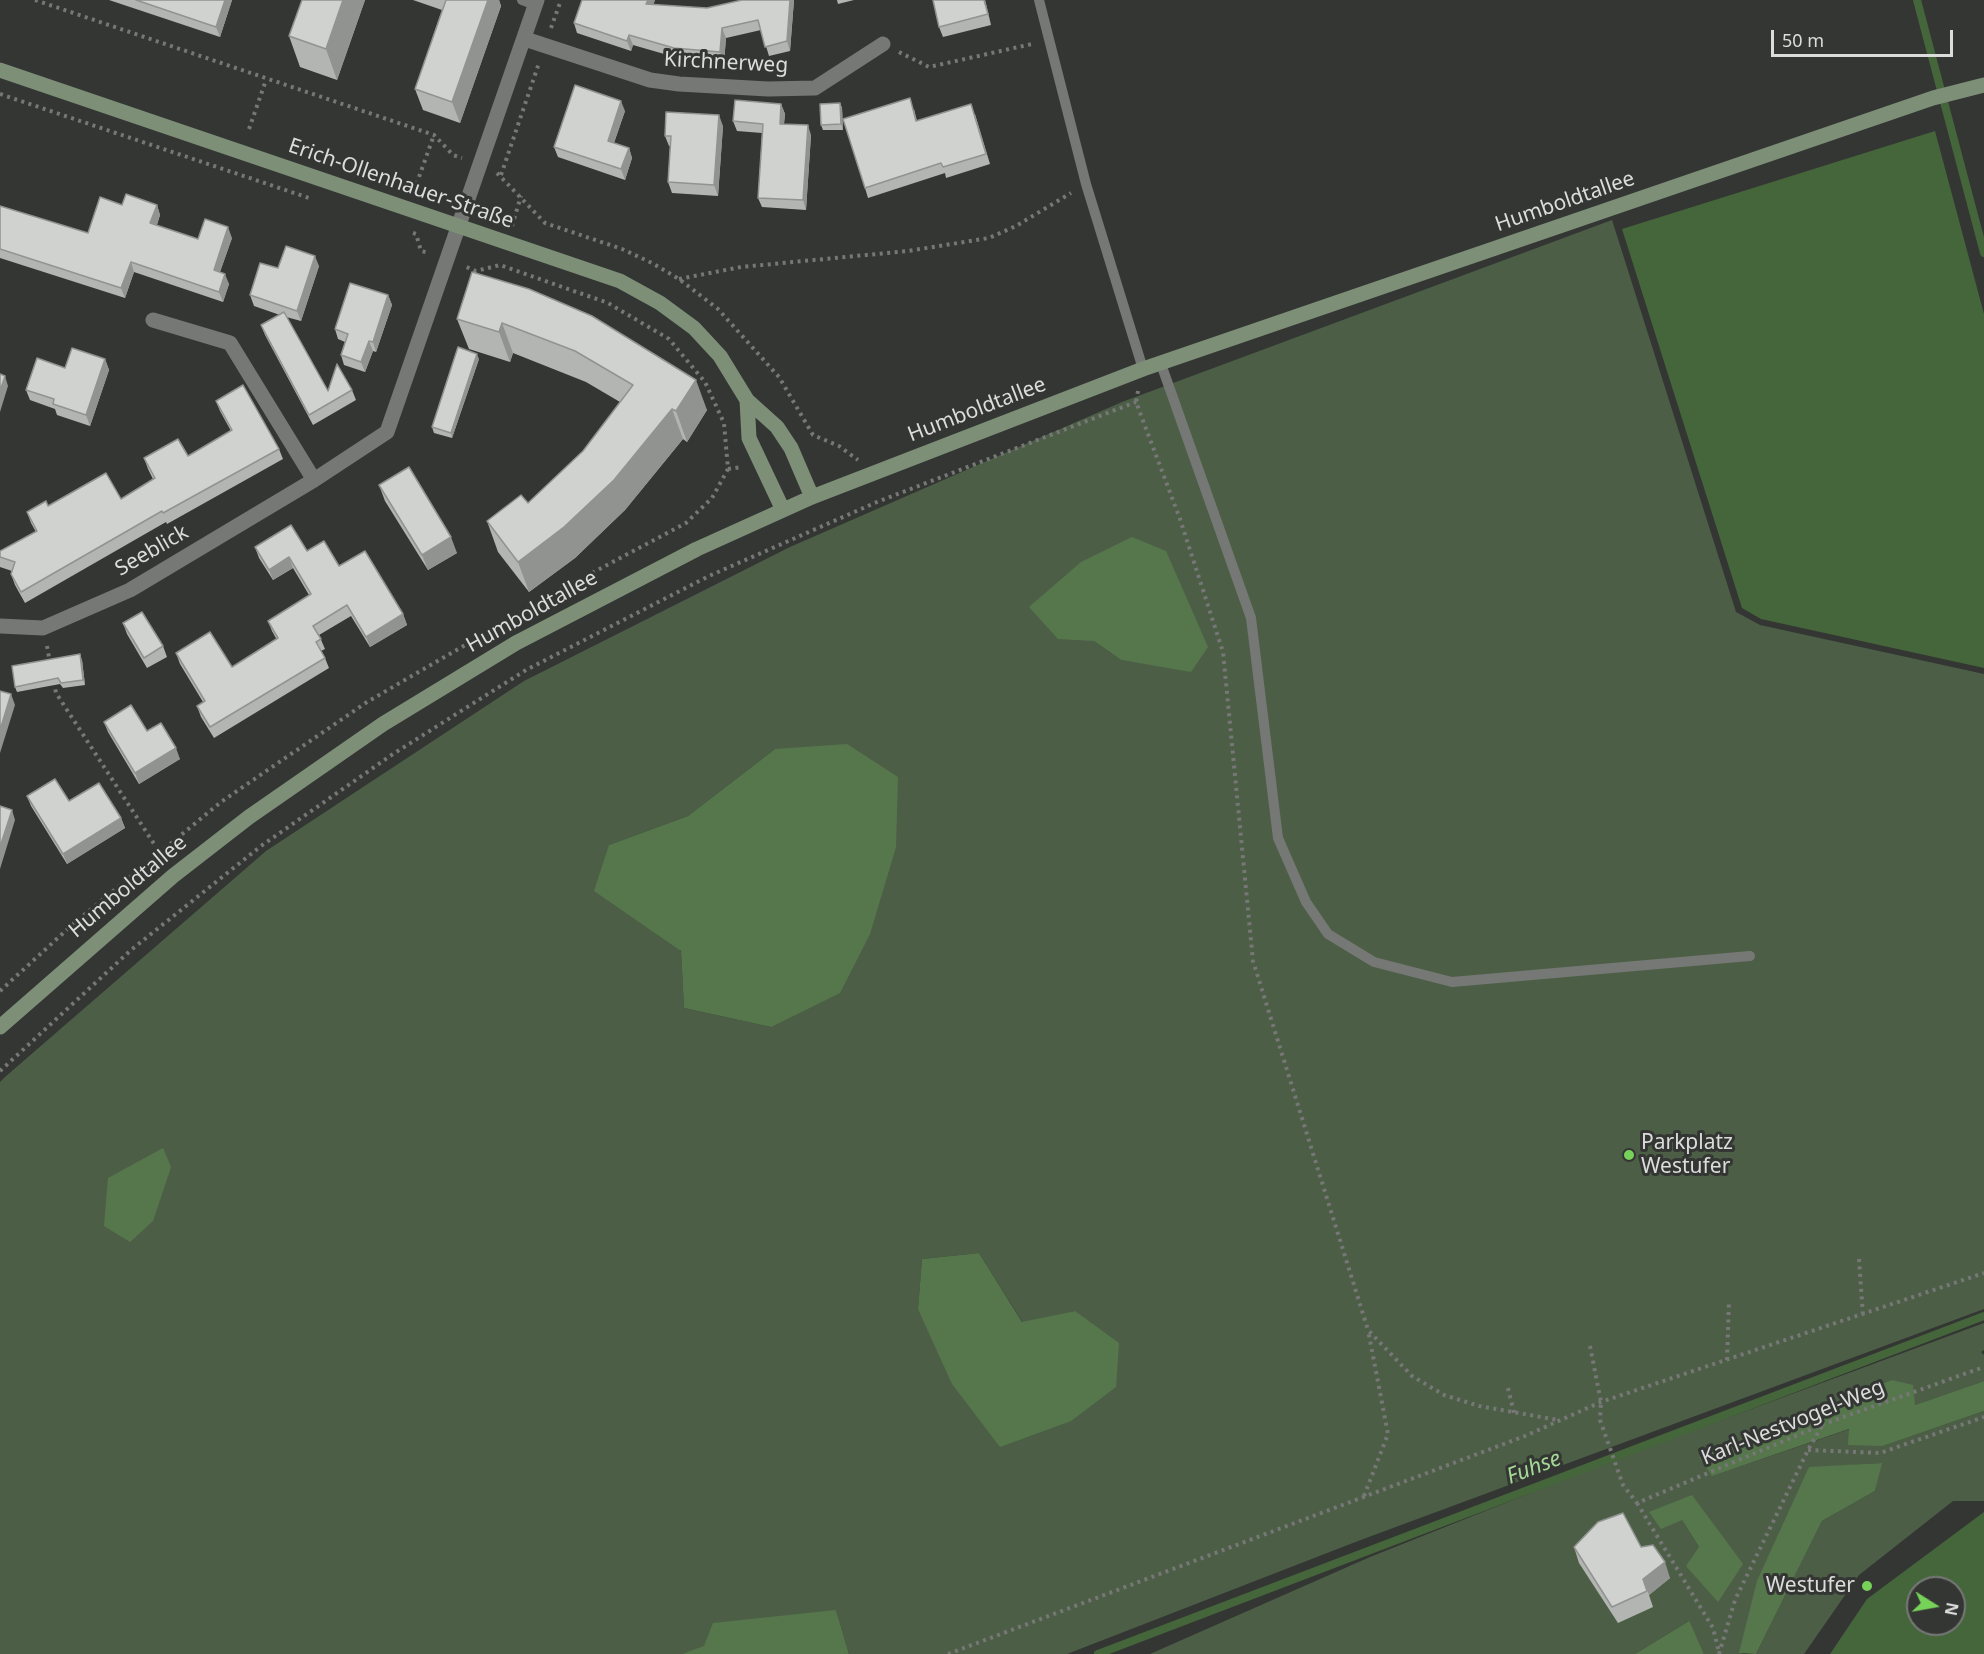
<!DOCTYPE html>
<html>
<head>
<meta charset="utf-8">
<style>
	body { margin:0 }
	#map { position:relative; width:1984px; height:1654px; overflow:hidden; background:#343634; font-family:"Noto Sans",sans-serif }
	canvas { display:block }
	.north { position:absolute; left:1906px; top:1576px; width:60px; height:60px; box-sizing:border-box; background:#343634; border:2px solid #777877; border-radius:50%; rotate:101deg; font-size:16px; font-weight:700; line-height:24px; text-align:center; color:#dbdcdb }
	.north::after { content:''; display:block; margin:auto; width:21px; height:27px; background:#77d259; clip-path:polygon(50% 0,100% 100%,50% 72%,0 100%) }
	.scale { position:absolute; left:1771px; top:30px; width:182px; height:27px; box-sizing:border-box; border:3px solid #dbdcdb; border-top:0; padding-left:8px; font-size:18px; line-height:21px; white-space:nowrap; color:#dbdcdb; -webkit-text-stroke:4px #343634; paint-order:stroke }
</style>
</head>
<body>
<div id="map">
<canvas width="1984" height="1654"></canvas>
<div class="north">N</div>
<div class="scale">50 m</div>
</div>
<script>
const g = document.querySelector('canvas').getContext('2d');
g.lineJoin = 'round';
function paint(path, color) { g.fillStyle = color; g.fill(path, 'evenodd'); }
const shape = rows => new Path2D(rows.map(r => 'M' + r).join(''));
function trace(path, color, width, dash) { g.strokeStyle = color; g.lineWidth = width; g.lineCap = dash ? 'butt' : 'round'; g.setLineDash(dash || []); g.stroke(path); }
function label(font, color, halo, rows, align = 'center') {
  g.font = font + ' "Noto Sans",sans-serif'; g.lineWidth = 6; g.setLineDash([]); g.textBaseline = 'middle'; g.strokeStyle = halo; g.fillStyle = color; for (const [text, x, y, turn = 0] of rows) {
    g.save(); g.translate(x, y); g.rotate((+turn || 0) * Math.PI / 180); g.textAlign = isNaN(turn) ? turn : align; if (halo) g.strokeText(text, 0, 0); g.fillText(text, 0, 0); g.restore();
  }
}
const green = shape([
	[1612,220,1736,612,1760,625,1984,674,1984,1309,1358,1541,1067,1654,849,1654,836,1610,682,1654,0,1654,0,1082,5,1077,266,851,524,681,790,547,1122,402],
	[1094,641,1192,671,1121,660],
	[775,749,771,1027,684,1008,681,952,609,845,688,816],
	[979,1253,1023,1323,1075,1311,1000,1446,918,1309,922,1259],
	[1984,1323,1984,1350,1981,1352,1984,1355,1984,1381,1712,1476,1850,1429,1883,1446,1984,1411,1984,1501,1953,1501,1859,1575,1804,1654,1756,1654,1822,1521,1875,1491,1881,1463,1809,1468,1740,1653,1744,1654,1704,1654,1689,1621,1635,1654,1150,1654,1370,1557,1608,1462],
	[1682,1520,1743,1564,1699,1547]
]);
const forest = shape([
	[1132,537,1166,551,1208,647,1191,672,1121,660,1094,641,1058,639,1029,607,1081,562],
	[847,744,898,777,896,847,870,934,840,993,771,1027,684,1008,681,951,594,891,609,845,688,816,775,749],
	[163,1148,171,1167,153,1221,130,1242,104,1226,108,1178],
	[979,1253,1022,1322,1075,1311,1119,1343,1116,1387,1071,1421,1000,1447,952,1384,918,1309,922,1259],
	[1892,1380,1913,1385,1915,1405,1984,1381,1984,1411,1883,1446,1848,1445,1849,1429,1712,1476,1699,1457],
	[1882,1463,1875,1491,1822,1521,1756,1654,1739,1653,1757,1581,1809,1467],
	[1692,1495,1743,1564,1718,1602,1686,1566,1699,1547,1682,1520,1661,1529,1649,1512],
	[836,1610,849,1654,682,1654,704,1646,713,1623],
	[1689,1620,1704,1654,1635,1654,1689,1621]
]);
const water = shape([
	[1935,131,1984,314,1984,668,1761,619,1742,608,1622,229],
	[1984,1512,1984,1654,1830,1654,1867,1599],
	[1918,1588,1954,1588,1954,1624,1918,1624]
]);
const stream = shape([
	[1917,0,1984,253],
	[1098,1654,1984,1316]
]);
const path = shape([
	[35,0,434,135,453,155,462,158],
	[551,28,561,0],
	[899,52,929,67,1032,44],
	[0,94,312,199],
	[249,129,266,80],
	[497,173,545,223,622,249,652,263,679,279,718,309,779,377,813,435,839,446,858,460],
	[501,175,539,63],
	[414,191,434,135],
	[512,226,521,196],
	[413,233,416,234,421,251,429,253],
	[679,279,741,267,908,251,989,238,1016,226,1071,193],
	[1138,391,1136,402,1180,519,1223,652,1253,961,1368,1330,1412,1376,1444,1395,1479,1406,1558,1420],
	[728,469,742,467],
	[47,646,50,663],
	[54,682,56,693,160,853],
	[0,991,72,925,221,802,367,702,560,590,686,523,712,498,728,469,724,423,705,382,669,339,608,303,500,265,476,271,464,266],
	[0,1071,131,950,261,846,393,754,526,670,709,576,877,502,1136,402],
	[1859,1259,1863,1316],
	[1590,1346,1601,1402,1600,1420,1623,1485,1637,1503,1824,1424,1984,1367],
	[1727,1360,1729,1301],
	[1508,1388,1514,1413],
	[1808,1450,1880,1453,1984,1417],
	[1364,1496,1388,1434,1368,1330],
	[1637,1503,1713,1628,1719,1652],
	[948,1654,1525,1436,1601,1402,1984,1273],
	[1719,1654,1735,1600,1808,1450,1823,1424]
]);
const lane = shape([
	[522,0,536,5],
	[1039,0,1086,184,1143,369],
	[1161,364,1251,618,1278,838,1306,902,1328,934,1374,962,1452,982,1750,956]
]);
const street = shape([
	[525,39,650,80,679,84,768,89,815,88,883,44],
	[153,320,230,343,314,480],
	[0,626,43,628,130,590,314,480,387,432,537,0]
]);
const secondary = shape([
	[0,70,620,281,660,303,694,328,720,356,747,400,777,427,791,448,812,497],
	[747,400,749,438,783,510],
	[0,1027,173,876,249,817,383,724,516,643,697,549,812,497,1143,369,1933,98,1984,85]
]);
const wall = shape([
	[109,0,232,0,220,37],
	[302,0,365,0,337,80,300,67,289,36],
	[413,0,499,0,501,6,460,123,423,110,415,89,442,10],
	[655,0,653,5,707,8,794,0,790,51,769,56,761,30,726,38,724,62,678,58,633,45,631,51,577,33,574,23],
	[837,0,854,0,838,4],
	[985,0,991,25,943,37,939,27],
	[840,103,842,108,843,130,823,130,821,125],
	[781,104,785,114,784,124,811,135,806,210,762,207,758,198,762,133,737,131,733,121],
	[914,109,917,121,975,114,990,164,946,178,945,173,868,198,865,188],
	[625,111,614,143,629,148,632,158,625,180,558,157,554,147],
	[723,126,718,196,672,193,668,182,670,146,669,146,665,136],
	[122,205,157,205,160,215,157,225,198,239,232,238,220,272,229,284,223,302,134,272,125,298,0,258,0,206,88,233],
	[319,266,301,321,286,317,328,391,352,390,356,400,313,425,265,335,261,325,280,315,254,306,250,295,278,268],
	[472,272,707,410,687,442,683,439,625,510,575,558,529,592,498,552,487,521,528,503,583,451,620,402,586,382,513,353,510,362,469,349,457,319],
	[388,295,392,305,376,352,373,351,365,372,344,365,341,355,345,342,338,339,335,329],
	[105,359,109,370,90,426,57,415,55,409,30,400,26,390,65,368],
	[479,359,452,438,434,433,432,427],
	[216,401,279,449,283,459,167,524,166,522,25,603,15,585,11,574,12,571,0,567,0,551,36,532,31,523,27,512,48,506,121,499,153,479,148,469,144,458,188,456,231,431,220,411],
	[379,485,457,553,428,570,385,501],
	[255,547,307,551,339,566,403,614,407,625,370,647,351,616,319,635,325,649,321,651,325,658,329,668,214,738,201,717,197,706,203,702,180,664,176,653,232,667,277,640,272,631,268,621,309,595,293,568,273,580,259,558],
	[123,623,163,646,167,657,147,668,127,634],
	[82,660,85,685,63,688,60,684,17,692,15,687],
	[104,722,147,731,180,759,139,784,108,732],
	[27,796,69,801,121,818,125,828,67,864,31,806],
	[1574,1547,1641,1547,1670,1578,1649,1595,1653,1607,1618,1623,1579,1563]
]);
const shadedWall = shape([
	[225,0,232,0,220,37,216,27],
	[343,0,365,0,337,80,326,49],
	[488,0,499,0,501,6,460,123,452,102],
	[648,0,655,0,650,14,646,4],
	[790,0,794,0,790,51,787,41],
	[984,0,985,0,991,25,988,14],
	[722,28,726,38,724,62,720,52],
	[629,35,633,45,631,51,627,41],
	[621,101,625,111,611,151,608,141],
	[840,103,842,108,843,130,841,124],
	[781,104,785,114,783,133,780,124],
	[719,115,723,126,718,196,714,185],
	[808,125,811,135,806,210,803,200],
	[629,148,632,158,625,180,621,169],
	[157,205,160,215,154,233,150,223],
	[228,227,232,238,217,280,214,270],
	[315,256,319,266,301,321,297,311],
	[131,262,134,272,125,298,121,288],
	[225,274,229,284,223,302,219,292],
	[388,295,392,305,376,352,373,342],
	[502,323,513,353,510,362,499,332],
	[369,341,373,351,365,372,361,362],
	[477,354,479,359,452,438,451,433],
	[105,359,109,370,90,426,86,415],
	[5,376,8,386,0,412,0,391],
	[696,380,707,410,687,442,676,411],
	[672,409,683,439,625,510,575,558,529,592,518,562],
	[451,537,457,553,428,570,422,555],
	[289,557,293,568,273,580,269,570],
	[403,614,407,625,370,647,366,637],
	[80,654,82,660,85,685,83,680],
	[11,694,15,705,0,753,0,730],
	[176,748,180,759,139,784,135,773],
	[12,810,15,820,0,869,0,847],
	[121,818,125,828,67,864,63,854],
	[1665,1562,1670,1578,1649,1595,1643,1579]
]);
const building = shape([
	[136,0,225,0,216,27,136,0],
	[302,0,343,0,326,49,289,36,302,0],
	[446,0,488,0,452,102,415,89,446,0],
	[582,0,648,0,646,4,707,8,742,0,790,0,787,41,765,47,758,20,722,28,720,52,674,48,629,35,627,41,574,23,582,0],
	[933,0,984,0,988,14,939,27,933,0],
	[575,85,621,101,608,141,629,148,621,169,554,147,575,85],
	[910,98,916,121,971,104,986,154,943,167,941,163,865,188,843,119,910,98],
	[735,100,781,104,780,124,808,125,803,200,758,198,763,124,733,121,735,100],
	[840,103,841,124,821,125,820,104,840,103],
	[666,112,719,115,714,185,668,182,671,136,665,136,666,112],
	[126,194,157,205,150,223,198,239,205,219,228,227,214,270,225,274,219,292,131,262,121,288,0,249,0,206,88,233,100,197,122,205,126,194],
	[286,246,315,256,297,311,250,295,260,263,278,268,286,246],
	[472,272,529,289,592,316,696,380,676,411,672,409,614,480,564,527,518,562,487,521,521,495,528,503,583,451,633,385,575,351,502,323,499,332,457,319,472,272],
	[350,283,388,295,373,342,369,341,361,362,341,355,348,334,335,329,350,283],
	[284,312,328,391,337,364,352,390,309,415,261,325,284,312],
	[458,347,477,354,451,433,432,427,458,347],
	[72,348,105,359,86,415,53,404,54,399,26,390,37,358,65,368,72,348],
	[0,374,5,376,0,391,0,374],
	[243,385,279,449,163,513,162,511,21,592,11,574,15,562,0,557,0,551,37,531,27,512,46,501,48,506,106,473,121,499,155,478,144,458,178,439,188,456,232,430,216,401,243,385],
	[409,467,451,537,422,555,379,485,409,467],
	[291,525,307,551,324,541,339,566,365,551,403,614,366,637,347,605,313,626,321,639,316,642,325,658,210,727,197,706,205,701,176,653,210,632,232,667,278,638,268,621,311,594,289,557,269,570,255,547,291,525],
	[142,612,163,646,144,658,123,623,142,612],
	[80,654,83,680,61,683,58,678,15,687,12,666,80,654],
	[0,691,11,694,0,730,0,691],
	[131,705,147,731,161,723,176,748,135,773,104,722,131,705],
	[55,779,69,801,99,783,121,818,63,854,27,796,55,779],
	[0,806,12,810,0,847,0,806],
	[1623,1513,1641,1547,1653,1545,1665,1562,1643,1579,1647,1591,1612,1607,1574,1547,1598,1522,1623,1513]
]);
const markers = [
	[1629,1155,6,"#77d259"],
	[1867,1586,6,"#77d259"]
];
const streetNames = [
	["Kirchnerweg",726,63,3],
	["Erich-Ollenhauer-Straße",401,184,19],
	["Humboldtallee",1565,202,-19],
	["Humboldtallee",977,410,-21],
	["Seeblick",152,551,-30],
	["Humboldtallee",532,612,-29],
	["Humboldtallee",128,887,-40],
	["Karl-Nestvogel-Weg",1793,1423,-22]
];
const poiNames = [
	["Parkplatz",1641,1143],
	["Westufer",1641,1167],
	["Westufer",1855,1586,"right"]
];
const waterNames = [
	["Fuhse",1534,1468,-21]
];
paint(green, '#4c5f46');
paint(forest, '#56774c');
paint(water, '#45653b');
trace(stream, '#45653b', 8);
trace(path, '#767776', 4, [3, 4.5]);
trace(lane, '#767875', 10);
trace(street, '#767875', 15);
trace(secondary, '#7d8f77', 15);
paint(wall, '#b2b5b2');
paint(shadedWall, '#919391');
paint(building, '#cfd2cf');
trace(building, '#919391', 1.5);
for (const [x, y, r, color] of markers) { const dot = new Path2D(); dot.arc(x, y, r, 0, 2 * Math.PI); g.fillStyle = color; g.fill(dot); trace(dot, '#343634', 2); }
label('21px', '#dbdcdb', '#343634', streetNames);
label('21px', '#dbdcdb', '#343634', poiNames, 'left');
label('italic 22px', '#a4d895', '#343634', waterNames);
</script>
</body>
</html>
